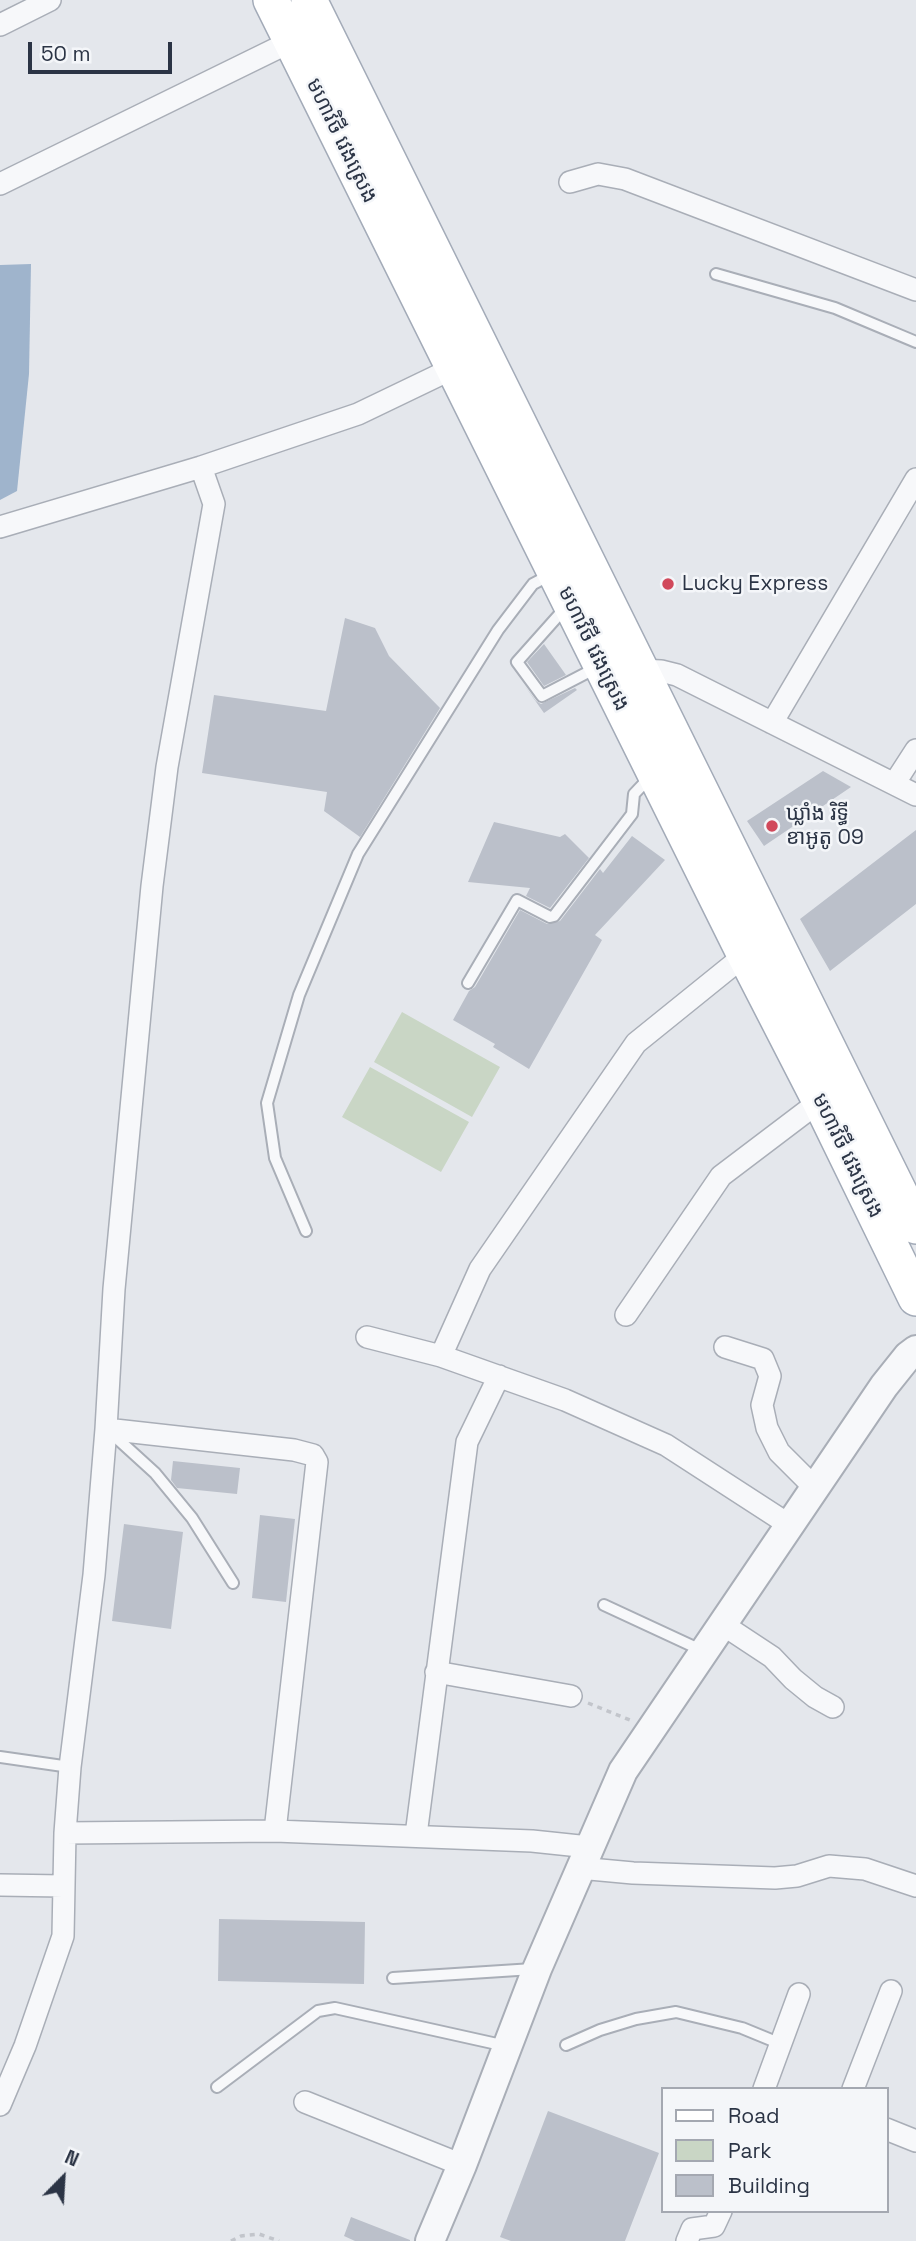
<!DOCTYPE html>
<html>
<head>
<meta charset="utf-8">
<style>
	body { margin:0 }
	#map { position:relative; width:916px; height:2241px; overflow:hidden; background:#e4e7ec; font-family:"Space Grotesk",sans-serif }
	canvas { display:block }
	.legend { position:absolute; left:661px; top:2087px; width:228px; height:126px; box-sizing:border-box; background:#f4f6f9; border:2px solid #a4a8b1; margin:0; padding:9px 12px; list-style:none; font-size:21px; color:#2b3445 }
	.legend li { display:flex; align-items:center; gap:14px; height:35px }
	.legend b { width:35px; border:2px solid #a4a8b1 }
	.north { position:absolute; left:28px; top:2143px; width:70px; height:70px; -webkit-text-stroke:5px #f4f6f9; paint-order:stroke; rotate:24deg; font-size:19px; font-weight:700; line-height:28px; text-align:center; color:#2b3445 }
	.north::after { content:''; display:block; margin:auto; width:24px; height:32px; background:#2b3445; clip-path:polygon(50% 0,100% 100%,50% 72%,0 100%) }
	.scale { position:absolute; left:28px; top:42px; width:144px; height:32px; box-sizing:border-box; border:4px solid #2b3445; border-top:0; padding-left:9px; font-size:21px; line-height:24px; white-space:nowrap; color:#2b3445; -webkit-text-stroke:5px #f4f6f9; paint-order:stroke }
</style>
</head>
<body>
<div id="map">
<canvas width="916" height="2241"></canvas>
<ul class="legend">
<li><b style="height:9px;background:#fff"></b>Road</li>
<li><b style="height:19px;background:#c9d6c5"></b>Park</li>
<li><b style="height:19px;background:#bbc0ca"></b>Building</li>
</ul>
<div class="north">N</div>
<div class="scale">50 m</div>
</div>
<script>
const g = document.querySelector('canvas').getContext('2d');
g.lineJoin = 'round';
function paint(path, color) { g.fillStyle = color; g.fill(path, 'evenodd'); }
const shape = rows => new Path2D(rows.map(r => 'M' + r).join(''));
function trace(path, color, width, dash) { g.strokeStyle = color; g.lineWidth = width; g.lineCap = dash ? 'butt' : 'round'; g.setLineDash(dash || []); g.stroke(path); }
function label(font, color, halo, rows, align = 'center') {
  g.font = font + ' "Space Grotesk","Noto Sans Khmer",sans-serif'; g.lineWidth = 5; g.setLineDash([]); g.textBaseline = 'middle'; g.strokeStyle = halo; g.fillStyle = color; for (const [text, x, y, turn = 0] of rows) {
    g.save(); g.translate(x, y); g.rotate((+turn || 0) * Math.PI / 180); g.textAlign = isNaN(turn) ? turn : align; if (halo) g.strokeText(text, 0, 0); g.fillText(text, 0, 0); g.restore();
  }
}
const green = shape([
	[402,1012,500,1067,472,1117,374,1062],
	[370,1067,469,1122,441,1172,342,1117]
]);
const water = shape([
	[31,264,29,374,17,491,0,500,0,265]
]);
const building = shape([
	[345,618,375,628,389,656,440,708,360,837,324,811,327,792,202,773,214,695,326,711],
	[544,644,566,675,544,686,527,662],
	[524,685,536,701,541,704,575,688,577,690,544,713],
	[823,771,851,787,764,846,747,821],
	[494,822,560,837,565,834,589,858,550,908,526,896,530,888,468,882],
	[916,830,916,904,830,971,800,919],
	[632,836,665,860,595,935,602,940,529,1069,493,1047,495,1044,453,1020,469,991,475,987,520,910,547,924,560,921,600,869,603,873],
	[173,1461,240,1468,237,1494,177,1488,171,1480],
	[260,1515,295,1519,286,1602,252,1598],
	[124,1524,183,1532,171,1629,112,1621],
	[219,1919,365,1922,364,1984,218,1981],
	[548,2111,659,2153,625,2241,511,2241,500,2237],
	[351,2217,410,2240,410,2241,355,2241,344,2236]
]);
const path = shape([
	[588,1703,630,1720],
	[231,2241,241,2236,259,2234,279,2241]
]);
const service = shape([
	[716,274,835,308,916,342],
	[566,607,517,662,542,696,596,668],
	[468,983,517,900,550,917,554,916,632,814,634,794,651,776],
	[306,1231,275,1158,267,1103,299,995,358,854,498,630,533,584,550,575],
	[110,1432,155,1473,192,1518,233,1583],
	[604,1605,701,1650],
	[0,1757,70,1767],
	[393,1978,533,1969],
	[566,2045,600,2030,636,2019,676,2012,742,2028,781,2044],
	[217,2087,318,2011,335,2008,506,2046]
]);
const minor = shape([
	[0,25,50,0],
	[570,182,598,174,625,179,916,290],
	[0,184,292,41],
	[0,527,201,467,358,414,462,364],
	[635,673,640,670,661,671,677,675,916,795],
	[772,723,916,479],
	[894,784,916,750],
	[626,1315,721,1176,820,1101],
	[367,1337,441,1356,565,1400,666,1445,791,1526],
	[725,1347,763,1359,770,1376,762,1405,767,1428,779,1452,814,1487],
	[441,1356,480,1269,636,1043,745,955],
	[106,1429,294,1450,313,1455,317,1462,275,1831],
	[722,1624,772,1657,793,1679,815,1697,833,1707],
	[436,1672,571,1696],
	[65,1833,275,1831,532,1841,589,1847],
	[416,1835,467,1442,499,1376],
	[579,1868,633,1873,775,1878,797,1876,829,1866,865,1869,916,1886],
	[0,1885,63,1886],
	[764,2089,799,1994],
	[853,2089,891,1991],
	[305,2102,462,2165],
	[0,2105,25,2046,63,1936,65,1833,70,1767,94,1575,106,1429,114,1289,152,886,167,767,214,504,201,467],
	[886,2129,916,2141],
	[687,2241,692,2229,714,2226,721,2211]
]);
const tertiary = shape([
	[430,2241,462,2165,537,1969,623,1771,884,1386,908,1356,916,1350]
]);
const primary = shape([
	[271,0,745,955,820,1101,916,1298],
	[309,0,916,1226]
]);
const markers = [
	[668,584,7,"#d1495b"],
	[772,826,7,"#d1495b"]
];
const streetNames = [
	["មហាវិថី វេងស្រេង",341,141,64],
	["មហាវិថី វេងស្រេង",593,649,64],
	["មហាវិថី វេងស្រេង",847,1156,64]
];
const poiNames = [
	["Lucky Express",682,584],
	["ឃ្លាំង រិទ្ធី",786,814],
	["ខាអូតូ 09",786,838]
];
paint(green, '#c9d6c5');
paint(water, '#9fb4cc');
paint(building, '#bbc0ca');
trace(service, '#a9aeb7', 14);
trace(minor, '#a9aeb7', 24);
trace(tertiary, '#a9aeb7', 32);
trace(primary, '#a3abb8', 38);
trace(path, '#c2c5cb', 3.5, [5, 5]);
trace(service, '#f7f8fa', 10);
trace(minor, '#f7f8fa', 21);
trace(tertiary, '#f7f8fa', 28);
trace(primary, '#fff', 35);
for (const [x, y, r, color] of markers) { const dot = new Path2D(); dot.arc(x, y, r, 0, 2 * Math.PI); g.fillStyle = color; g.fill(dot); trace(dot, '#f4f6f9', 2.5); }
label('21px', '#2b3445', '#f4f6f9', streetNames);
label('21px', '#2b3445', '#f4f6f9', poiNames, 'left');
</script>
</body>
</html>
